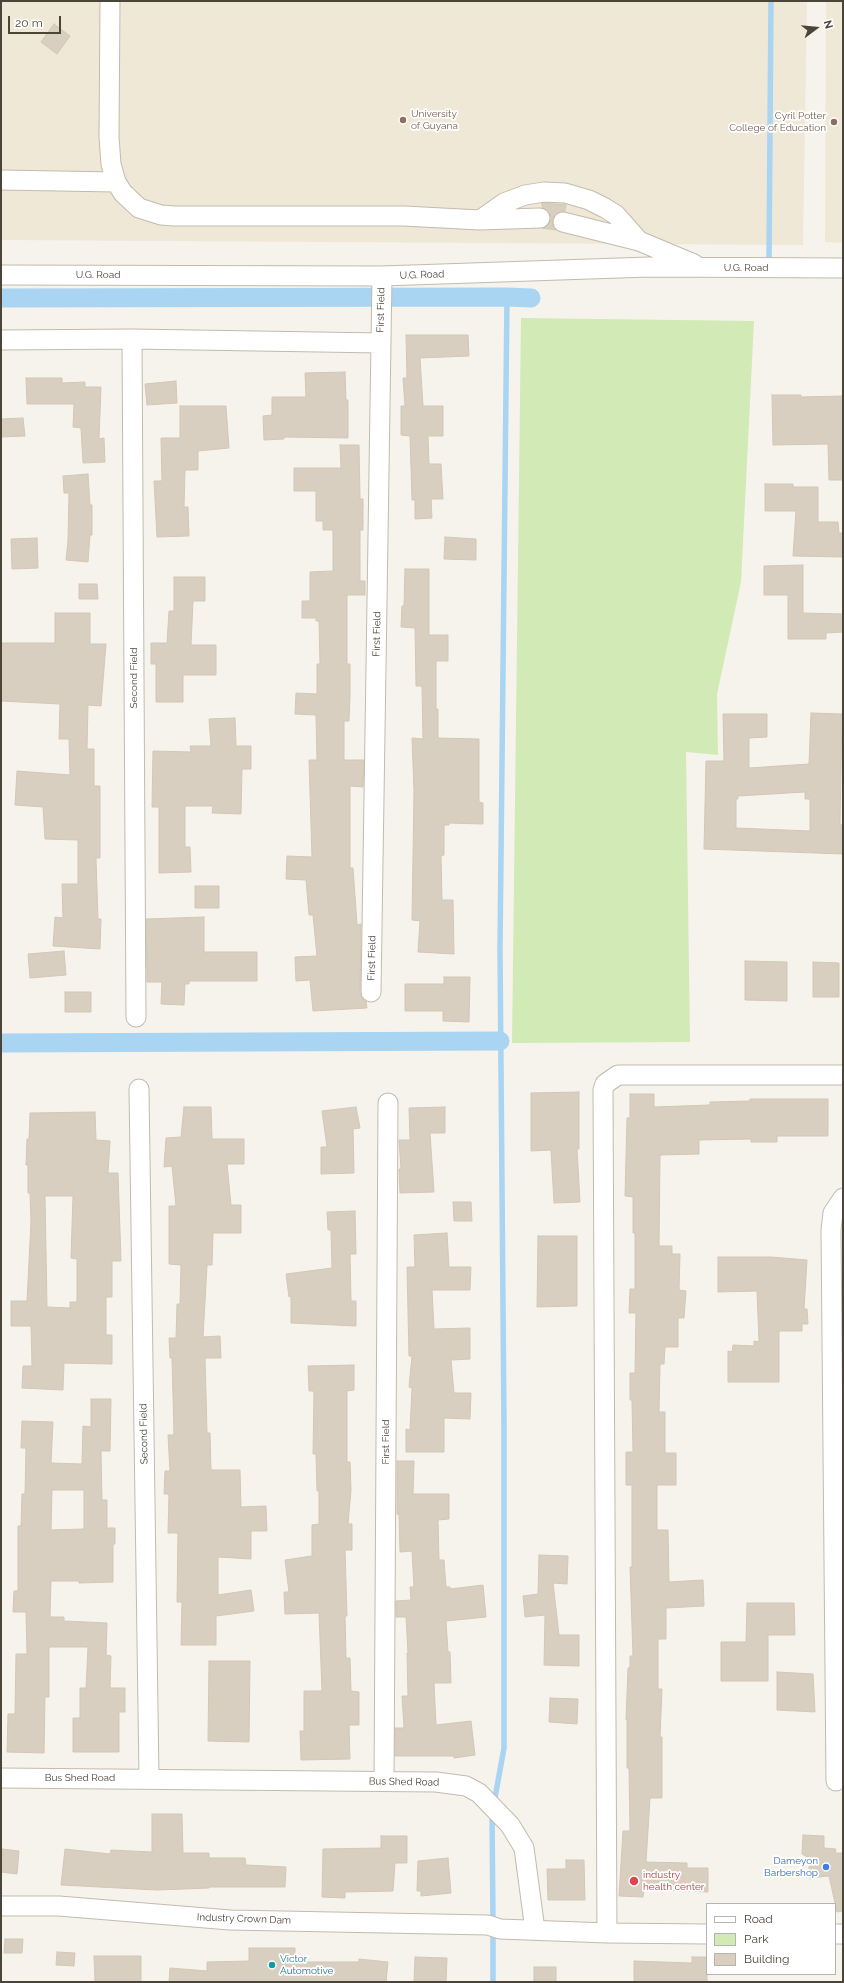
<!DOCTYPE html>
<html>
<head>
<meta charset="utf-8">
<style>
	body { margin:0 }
	#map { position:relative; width:844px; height:1983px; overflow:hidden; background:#f6f3ec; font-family:Raleway,sans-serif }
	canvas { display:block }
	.frame { position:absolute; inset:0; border:2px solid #4b4439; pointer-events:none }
	.legend { position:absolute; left:706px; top:1903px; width:130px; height:72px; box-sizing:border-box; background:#fff; border:1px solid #b7b4b0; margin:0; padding:5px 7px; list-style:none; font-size:12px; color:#4b4439 }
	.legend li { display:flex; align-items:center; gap:8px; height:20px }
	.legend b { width:20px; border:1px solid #b7b4b0 }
	.north { position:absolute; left:796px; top:8px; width:40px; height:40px; -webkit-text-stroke:3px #fff; paint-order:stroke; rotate:74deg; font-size:11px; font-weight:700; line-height:16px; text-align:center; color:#4b4439 }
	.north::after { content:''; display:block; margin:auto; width:14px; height:18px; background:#4b4439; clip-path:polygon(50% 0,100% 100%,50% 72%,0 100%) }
	.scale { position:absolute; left:8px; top:16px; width:53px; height:18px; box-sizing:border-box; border:2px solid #4b4439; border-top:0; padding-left:5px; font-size:12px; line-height:14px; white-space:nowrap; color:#4b4439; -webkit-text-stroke:3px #fff; paint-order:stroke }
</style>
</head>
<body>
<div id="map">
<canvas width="844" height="1983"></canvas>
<div class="frame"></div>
<ul class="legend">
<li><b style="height:5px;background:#fff"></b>Road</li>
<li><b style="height:11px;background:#d2eab5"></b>Park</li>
<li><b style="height:11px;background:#d8cfc1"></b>Building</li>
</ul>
<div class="north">N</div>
<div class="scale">20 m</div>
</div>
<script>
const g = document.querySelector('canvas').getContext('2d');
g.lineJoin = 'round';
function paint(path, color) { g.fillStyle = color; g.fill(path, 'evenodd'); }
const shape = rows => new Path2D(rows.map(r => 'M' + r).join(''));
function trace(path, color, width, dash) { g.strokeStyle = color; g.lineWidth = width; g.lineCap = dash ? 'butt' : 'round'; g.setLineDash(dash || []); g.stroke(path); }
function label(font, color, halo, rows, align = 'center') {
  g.font = font + ' Raleway,sans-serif'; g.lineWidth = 3.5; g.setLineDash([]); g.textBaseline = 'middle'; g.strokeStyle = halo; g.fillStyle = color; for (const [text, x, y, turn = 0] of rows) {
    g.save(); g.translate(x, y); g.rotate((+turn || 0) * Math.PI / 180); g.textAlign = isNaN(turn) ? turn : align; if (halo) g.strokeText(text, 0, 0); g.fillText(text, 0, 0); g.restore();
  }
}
const education = shape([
	[1,1,807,1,803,245,1,240],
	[826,1,843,1,843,243,825,242]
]);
const green = shape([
	[521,318,754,321,741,582,717,694,718,755,686,752,690,1042,512,1043]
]);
const stream = shape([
	[769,260,771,1],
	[494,1803,504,1748,504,1425,500,948,507,297],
	[492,1813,493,1923],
	[493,1937,493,1982]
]);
const canal = shape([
	[1,298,507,297,531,298],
	[1,1043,500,1041]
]);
const building = shape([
	[54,24,70,36,57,54,41,42,54,24],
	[542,203,566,205,565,211,555,214,552,219,553,225,556,230,542,228,549,224,551,218,549,212,542,207,542,203],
	[406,335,468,335,469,356,420,358,423,406,443,406,443,436,428,436,429,464,441,464,443,499,431,499,432,518,415,519,415,500,412,500,410,436,401,435,401,406,405,406,403,378,407,378,406,335],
	[345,372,346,400,348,400,348,438,284,437,284,439,264,440,263,416,272,415,272,397,306,397,305,373,345,372],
	[26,378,62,378,62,383,85,382,85,387,101,387,99,439,104,438,105,462,83,463,81,428,73,427,74,404,27,404,26,378],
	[176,381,177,403,147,405,145,384,176,381],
	[772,395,801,395,801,397,843,396,843,480,829,480,828,444,773,445,772,395],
	[180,406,226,406,229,448,198,451,198,470,185,470,184,507,188,507,189,536,157,537,154,481,162,481,161,438,180,438,180,406],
	[23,418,25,436,1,437,1,419,23,418],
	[340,445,359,445,360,499,363,499,363,530,360,530,360,581,365,581,365,595,347,595,347,664,350,664,350,695,349,721,344,721,344,760,364,760,363,787,350,786,350,868,353,868,357,925,361,924,360,992,362,998,366,1002,367,1008,313,1011,310,980,296,981,295,957,317,956,313,915,309,915,306,880,286,879,287,856,312,857,309,760,317,760,316,715,295,714,296,693,317,694,317,664,320,664,319,621,316,621,316,618,302,618,302,601,310,601,310,572,333,571,333,530,323,530,323,521,316,521,316,491,294,491,294,468,341,468,340,445],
	[88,474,90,505,92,505,92,535,90,535,88,562,66,560,68,541,69,493,64,493,63,476,88,474],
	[765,484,793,484,793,487,818,487,818,522,838,522,839,533,843,533,843,557,793,556,796,511,765,511,765,484],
	[445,537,476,539,476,560,444,559,445,537],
	[37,538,38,568,12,569,11,539,37,538],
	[803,565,803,613,843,614,843,632,826,633,826,639,788,639,788,595,764,595,764,566,803,565],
	[405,569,429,569,429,635,448,635,448,661,436,661,436,709,438,709,438,738,479,739,479,802,483,803,483,824,449,823,449,825,444,825,444,855,441,856,442,900,453,900,454,954,418,952,420,921,412,920,414,792,412,738,423,739,422,686,416,686,415,628,401,627,402,606,404,606,405,569],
	[174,577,205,577,205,601,193,601,191,645,216,645,216,675,183,675,183,702,156,702,156,664,151,664,151,643,167,643,169,611,174,611,174,577],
	[79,584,97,584,98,599,79,599,79,584],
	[55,613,90,613,90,644,106,644,101,706,88,705,87,749,94,749,94,786,100,786,100,858,96,858,98,919,101,919,100,949,53,946,55,917,63,918,62,884,78,884,78,840,45,839,43,807,15,805,17,771,70,775,69,739,59,739,60,704,1,701,1,643,55,643,55,613],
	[811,713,842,714,840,825,843,825,843,854,704,849,706,761,724,761,723,714,767,714,767,737,749,738,749,768,809,764,811,713],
	[805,792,805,799,810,799,810,831,736,828,736,799,738,799,738,796,805,792],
	[235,718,236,746,251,746,251,769,242,769,241,814,212,813,213,806,185,806,185,847,190,847,191,872,159,873,159,807,152,807,153,751,191,752,190,746,211,746,209,719,235,718],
	[195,886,219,886,219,908,195,908,195,886],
	[204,917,204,952,257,952,257,981,189,981,189,984,185,984,184,1005,161,1004,162,982,147,982,146,919,204,917],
	[64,951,66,975,30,978,28,954,64,951],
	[745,961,787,962,787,1001,745,1000,745,961],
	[813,962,839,963,839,997,813,997,813,962],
	[444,977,470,977,469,1022,443,1021,443,1011,405,1011,405,984,444,984,444,977],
	[65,992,91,992,91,1012,65,1012,65,992],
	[579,1092,579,1149,577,1149,580,1202,554,1203,551,1150,531,1151,531,1093,579,1092],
	[630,1094,654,1094,654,1107,710,1105,710,1102,750,1101,750,1099,828,1099,828,1136,777,1136,777,1142,751,1142,751,1139,699,1140,699,1154,660,1155,659,1246,672,1246,672,1254,680,1254,679,1290,686,1291,684,1318,678,1318,678,1347,665,1347,664,1364,660,1364,659,1412,665,1412,665,1453,676,1453,676,1485,657,1485,657,1530,668,1530,669,1582,703,1580,704,1606,666,1608,666,1639,658,1639,658,1689,662,1689,660,1737,662,1737,662,1798,650,1798,646,1862,687,1863,687,1868,708,1868,708,1892,644,1889,643,1897,619,1896,623,1831,630,1831,629,1768,627,1768,627,1720,626,1720,628,1668,630,1668,630,1656,633,1656,630,1567,632,1567,632,1485,626,1485,626,1452,633,1452,632,1400,630,1400,630,1373,635,1373,636,1313,629,1313,630,1289,635,1289,635,1233,633,1233,633,1197,625,1196,627,1118,630,1118,630,1094],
	[184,1107,211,1107,212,1139,244,1139,244,1164,227,1164,231,1205,241,1205,241,1233,213,1233,212,1265,207,1265,203,1337,220,1336,221,1358,205,1358,207,1433,210,1433,211,1470,240,1470,241,1507,266,1506,267,1531,251,1531,251,1559,218,1557,218,1595,251,1590,254,1611,216,1616,216,1645,181,1645,182,1602,177,1602,178,1533,168,1533,169,1494,164,1494,165,1471,170,1471,168,1435,174,1435,172,1358,170,1358,169,1338,176,1338,177,1304,180,1304,181,1265,169,1264,169,1206,176,1206,172,1166,164,1167,166,1138,181,1137,184,1107],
	[356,1107,360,1128,353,1129,354,1173,321,1174,321,1147,327,1147,322,1111,356,1107],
	[445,1107,445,1133,430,1133,434,1192,400,1193,399,1169,401,1169,399,1140,410,1140,409,1108,445,1107],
	[95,1112,96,1140,110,1141,108,1173,118,1173,121,1261,112,1261,112,1297,106,1297,106,1335,112,1335,112,1364,64,1363,63,1390,22,1388,23,1366,32,1366,31,1326,11,1326,11,1301,27,1301,31,1222,30,1193,28,1193,28,1165,26,1165,27,1139,29,1139,30,1113,95,1112],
	[45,1196,73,1196,71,1258,77,1259,77,1302,70,1302,70,1308,47,1307,45,1196],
	[453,1202,471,1202,472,1221,454,1221,453,1202],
	[355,1211,356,1254,350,1254,351,1301,356,1301,356,1326,291,1323,291,1296,289,1297,286,1274,332,1268,331,1230,328,1230,327,1212,355,1211],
	[447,1233,449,1267,471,1267,470,1290,432,1290,434,1329,470,1328,470,1359,451,1360,454,1393,471,1393,470,1419,444,1418,444,1452,406,1452,406,1429,410,1430,412,1388,409,1387,412,1356,409,1356,407,1267,415,1267,414,1235,447,1233],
	[538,1236,577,1236,577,1306,537,1307,538,1236],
	[718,1257,771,1257,807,1260,804,1309,807,1309,808,1324,802,1324,802,1331,779,1331,779,1382,728,1382,728,1351,732,1352,733,1345,754,1346,754,1341,759,1342,757,1291,718,1292,718,1257],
	[354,1365,354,1390,347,1391,347,1462,350,1462,351,1490,348,1524,352,1524,352,1550,345,1550,347,1616,345,1616,346,1658,350,1658,351,1691,359,1692,359,1725,349,1725,350,1759,301,1760,300,1731,304,1731,304,1691,322,1691,319,1613,285,1614,284,1592,289,1592,285,1560,312,1556,312,1525,319,1524,319,1491,317,1491,316,1454,313,1454,314,1391,309,1391,308,1366,354,1365],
	[91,1399,111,1399,110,1451,101,1451,102,1500,107,1500,107,1528,115,1528,115,1544,113,1544,113,1582,79,1583,79,1581,51,1581,50,1617,64,1617,64,1621,107,1623,106,1655,111,1656,110,1688,125,1688,125,1712,119,1712,119,1752,73,1752,73,1718,80,1718,80,1688,86,1688,88,1647,49,1647,49,1697,45,1697,44,1753,7,1752,8,1714,15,1714,16,1654,27,1654,26,1612,13,1612,14,1591,18,1591,18,1526,21,1526,22,1494,25,1494,26,1448,21,1448,22,1421,53,1422,51,1463,82,1464,83,1426,91,1427,91,1399],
	[52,1490,84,1490,84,1529,51,1530,52,1490],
	[397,1461,414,1461,413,1494,449,1494,449,1519,438,1520,439,1560,444,1560,446,1587,450,1587,450,1589,483,1585,486,1617,446,1621,448,1652,450,1652,451,1683,434,1683,436,1725,471,1721,475,1755,454,1758,454,1756,395,1756,395,1728,404,1728,402,1696,408,1696,407,1653,408,1653,406,1617,396,1617,396,1601,411,1600,410,1587,414,1587,412,1551,400,1552,399,1514,397,1514,397,1461],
	[539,1555,568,1556,567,1584,553,1583,559,1635,579,1635,579,1666,544,1665,545,1615,525,1617,523,1596,538,1594,539,1555],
	[747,1603,794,1603,795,1635,768,1635,768,1681,721,1681,721,1642,746,1642,747,1603],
	[209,1661,250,1661,249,1742,208,1741,209,1661],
	[777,1672,813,1674,815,1712,777,1710,777,1672],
	[550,1698,578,1699,577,1724,549,1722,550,1698],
	[152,1814,182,1814,183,1853,209,1853,209,1858,245,1858,246,1865,286,1867,285,1887,209,1887,209,1888,157,1890,61,1885,65,1849,110,1854,111,1850,152,1852,152,1814],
	[803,1835,824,1836,824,1848,836,1849,835,1853,843,1853,843,1911,837,1912,829,1876,809,1878,809,1858,802,1854,803,1835],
	[381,1836,407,1836,407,1863,395,1863,393,1891,345,1892,345,1898,322,1897,323,1849,381,1848,381,1836],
	[2,1849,19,1851,17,1874,1,1872,2,1849],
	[448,1858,451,1893,421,1896,421,1891,417,1891,418,1861,448,1858],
	[566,1860,584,1860,585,1900,548,1900,547,1869,566,1869,566,1860],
	[5,1939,23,1939,22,1953,4,1953,5,1939],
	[249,1948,295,1948,295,1962,359,1962,359,1959,388,1962,386,1982,169,1982,170,1968,207,1971,207,1962,249,1961,249,1948],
	[57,1952,75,1953,74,1966,56,1965,57,1952],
	[94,1956,141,1956,141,1982,95,1982,94,1956],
	[415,1957,447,1958,446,1982,414,1982,415,1957],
	[692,1957,707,1957,707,1982,634,1982,634,1961,692,1963,692,1957],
	[534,1967,556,1967,556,1982,534,1982,534,1967]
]);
const minor = shape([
	[110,1,109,137,111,164,116,182,123,193,139,208,161,215,174,216,404,216,480,220,540,218],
	[1,180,116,182],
	[480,220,504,203,525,195,544,192,565,193,589,200,605,208,616,215,639,241],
	[563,222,639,241,694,264],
	[1,275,382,276,649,267,843,268],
	[132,339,136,1017],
	[1,340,132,339,381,343],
	[371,992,382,276],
	[139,1089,149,1778],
	[1,1778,436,1782,466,1786,479,1793,510,1825,524,1848,535,1930],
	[384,1781,388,1103],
	[836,1781,831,1230,833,1213,843,1198],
	[1,1906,59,1906,230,1920,488,1925,500,1929,607,1933,707,1934],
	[607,1933,603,1090,605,1084,618,1075,843,1075],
	[835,1934,843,1934]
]);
const markers = [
	[403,120,4,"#8d6e63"],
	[834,122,4,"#8d6e63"],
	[826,1867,4,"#3f7fe0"],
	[634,1881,5,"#e0444e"],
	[272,1965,4,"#0f9aa8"]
];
const educationNames = [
	["University",411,114],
	["of Guyana",411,126],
	["Cyril Potter",826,116,"right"],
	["College of Education",826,128,"right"]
];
const streetNames = [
	["U.G. Road",746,268],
	["U.G. Road",98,275],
	["U.G. Road",422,275,-2],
	["First Field",381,310,-89],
	["First Field",377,634,-89],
	["Second Field",134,678,-90],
	["First Field",372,958,-89],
	["Second Field",144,1434,-91],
	["First Field",386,1442,-90],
	["Bus Shed Road",80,1778],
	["Bus Shed Road",404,1782,1],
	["Industry Crown Dam",244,1919,2]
];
const shopNames = [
	["Dameyon",818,1861],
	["Barbershop",818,1873]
];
const healthNames = [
	["industry",643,1875],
	["health center",643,1887]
];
const cultureNames = [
	["Victor",280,1959],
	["Automotive",280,1971]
];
paint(education, '#efe8d6');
paint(green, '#d2eab5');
trace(stream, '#a9d4f2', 5.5);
trace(canal, '#a9d4f2', 19);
paint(building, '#d8cfc1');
trace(building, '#d3c7b4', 1);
trace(minor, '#c2bbae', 21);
trace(minor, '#fff', 19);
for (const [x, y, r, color] of markers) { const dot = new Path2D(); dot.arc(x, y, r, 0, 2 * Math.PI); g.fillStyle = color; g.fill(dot); trace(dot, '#fff', 1.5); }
label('10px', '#785e54', '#fff', educationNames, 'left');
label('10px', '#4b4439', '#fff', streetNames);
label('10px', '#366cbe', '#fff', shopNames, 'right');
label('10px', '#be3a42', '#fff', healthNames, 'left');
label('10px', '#0d838f', '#fff', cultureNames, 'left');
</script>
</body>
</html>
